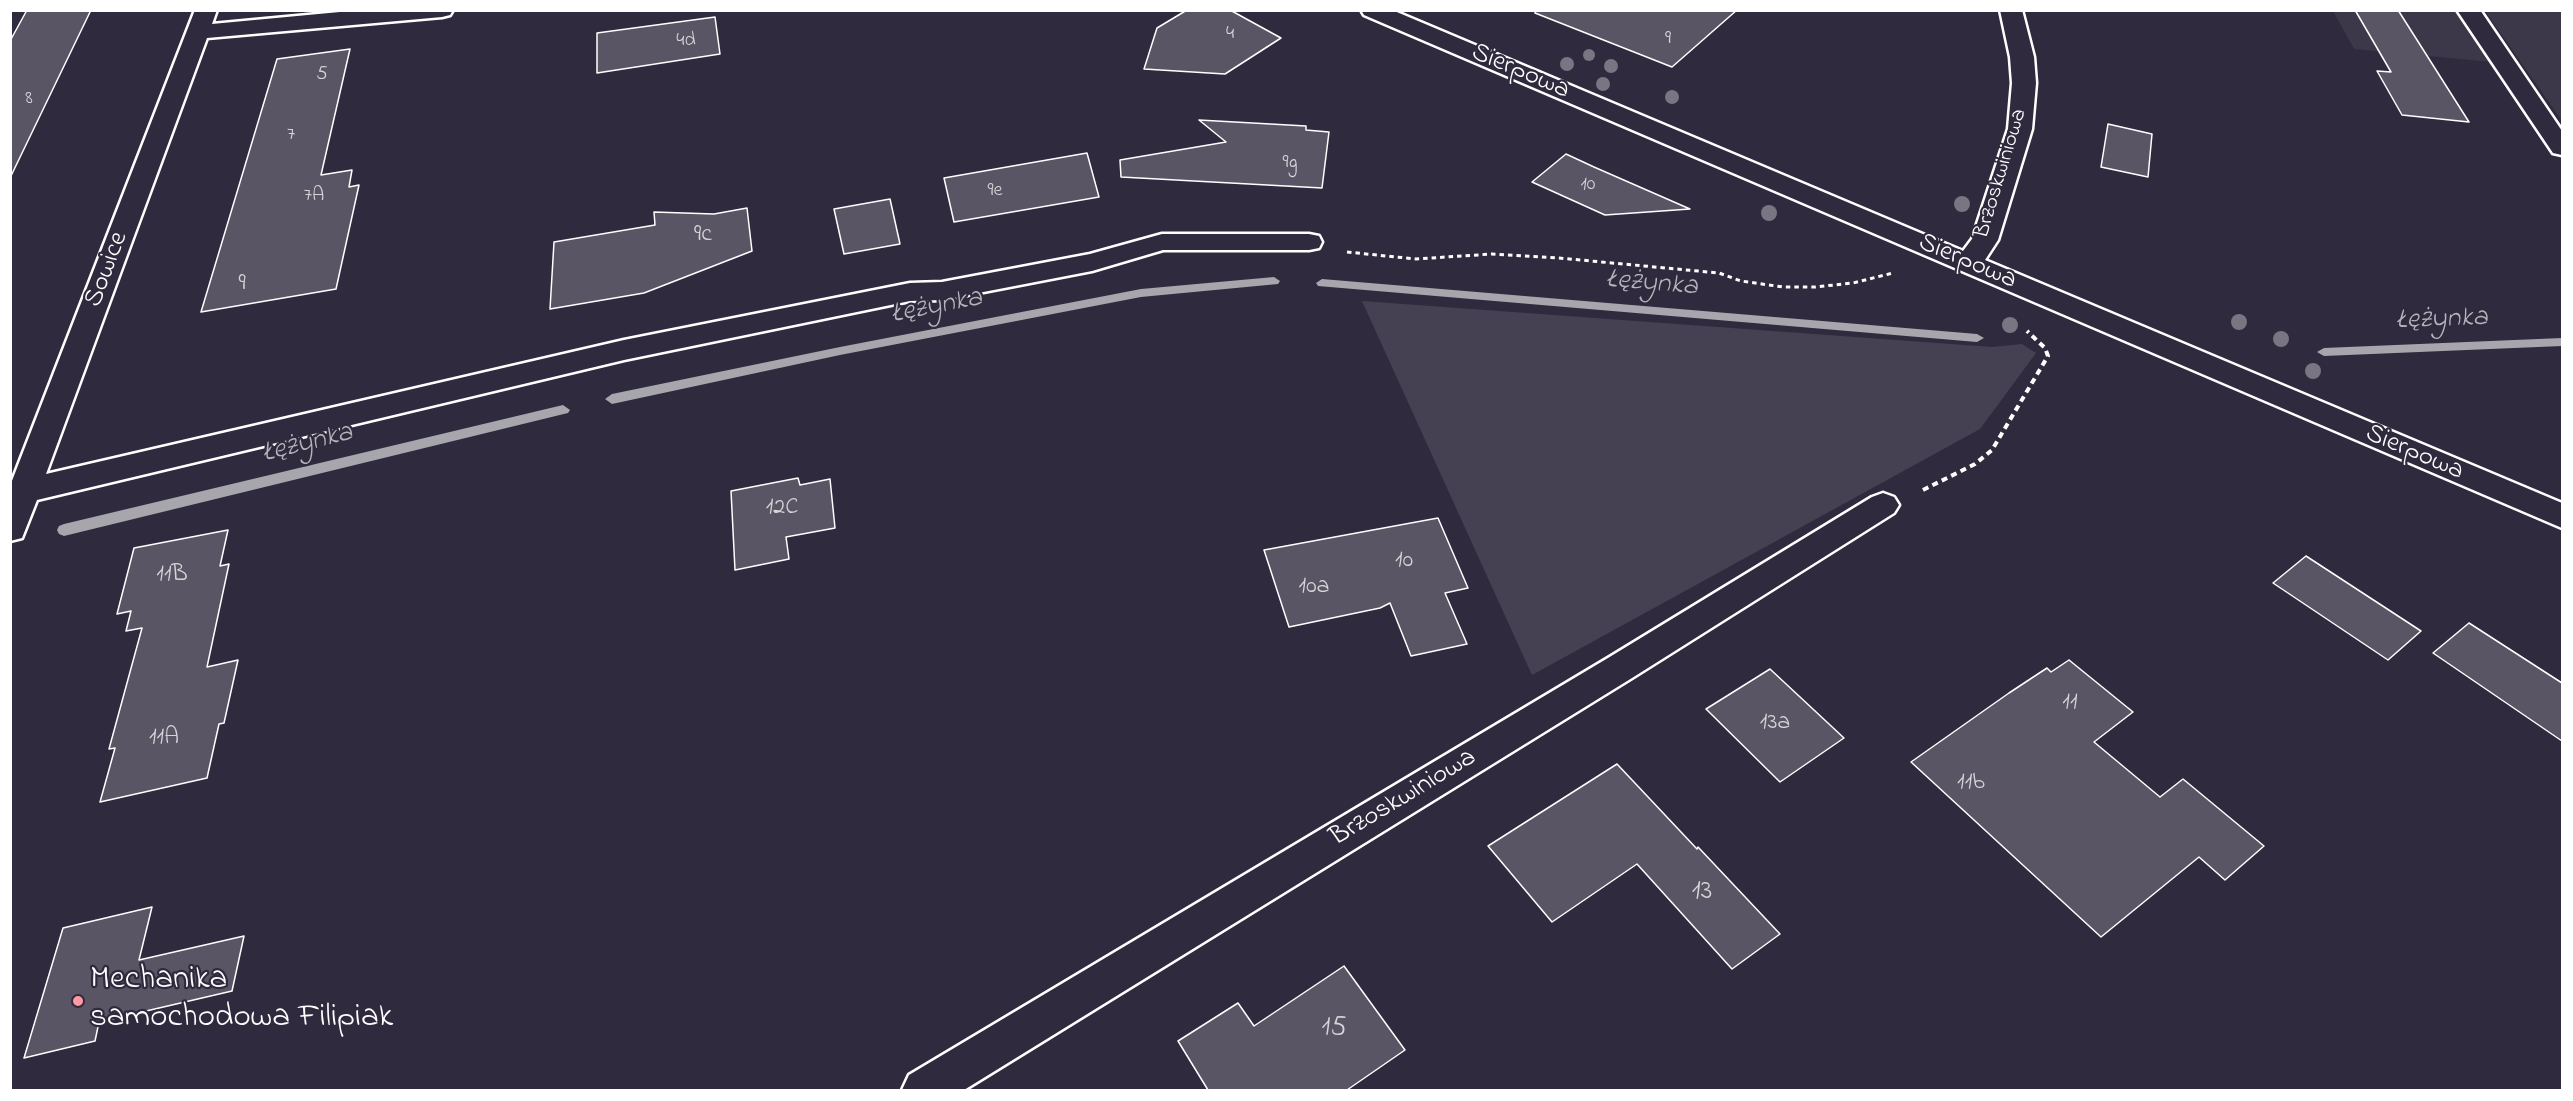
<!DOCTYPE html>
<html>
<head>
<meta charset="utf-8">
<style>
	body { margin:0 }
	#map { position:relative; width:2573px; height:1101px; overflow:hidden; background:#2f2a3d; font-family:"Indie Flower",sans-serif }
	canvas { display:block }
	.frame { position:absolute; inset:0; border:12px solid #fff; pointer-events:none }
</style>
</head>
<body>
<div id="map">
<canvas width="2573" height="1101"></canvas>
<div class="frame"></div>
</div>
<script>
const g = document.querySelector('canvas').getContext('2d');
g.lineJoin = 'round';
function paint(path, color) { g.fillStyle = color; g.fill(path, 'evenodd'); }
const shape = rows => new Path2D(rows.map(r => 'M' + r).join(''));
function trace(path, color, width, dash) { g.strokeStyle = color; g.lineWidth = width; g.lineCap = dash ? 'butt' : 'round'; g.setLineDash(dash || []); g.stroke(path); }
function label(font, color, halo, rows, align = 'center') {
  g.font = font + ' "Indie Flower",sans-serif'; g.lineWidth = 4.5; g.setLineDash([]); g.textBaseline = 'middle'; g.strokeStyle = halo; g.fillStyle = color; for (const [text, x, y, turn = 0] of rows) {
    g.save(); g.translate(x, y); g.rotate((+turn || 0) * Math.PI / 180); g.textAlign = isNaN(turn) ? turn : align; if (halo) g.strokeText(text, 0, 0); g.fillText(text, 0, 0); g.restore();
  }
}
const built = shape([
	[2333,11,2458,11,2492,62,2354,49],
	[2485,11,2562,11,2562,121]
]);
const green = shape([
	[1362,301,1992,347,2022,344,2036,353,1980,429,1532,675]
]);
const stream = shape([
	[1274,277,1280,281,1278,284,1141,297,840,355,612,404,605,399,612,394,840,347,1141,289,1274,277],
	[1322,279,1977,334,1984,338,1977,342,1318,286,1316,283,1322,279],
	[2562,338,2562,346,2324,356,2317,352,2324,348,2562,338],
	[563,405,570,410,568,413,64,536,59,534,57,530,59,526,64,524,563,405]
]);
const building = shape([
	[27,10,91,10,10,178,10,41,27,10],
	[1187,10,1230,10,1281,38,1225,74,1144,69,1157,28,1187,10],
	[1535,10,1737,10,1672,67,1535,13,1535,10],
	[2355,10,2398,10,2469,122,2402,115,2377,71,2391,72,2355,10],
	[715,17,720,54,597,73,597,33,715,17],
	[350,49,321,175,352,170,349,187,359,185,336,289,201,312,277,59,350,49],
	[1199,120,1306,126,1306,130,1329,132,1322,188,1121,177,1120,160,1226,142,1199,120],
	[2108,124,2152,134,2148,177,2101,167,2108,124],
	[1087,153,1099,197,954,222,944,178,1087,153],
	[1566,154,1594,167,1690,209,1605,215,1532,182,1566,154],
	[890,199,900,244,844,254,834,209,890,199],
	[747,208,752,251,644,293,550,309,554,242,655,225,654,212,714,214,747,208],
	[798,478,800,485,830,479,835,528,786,537,789,559,735,570,731,491,798,478],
	[1438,518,1468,588,1445,593,1467,644,1411,656,1390,603,1380,608,1289,627,1264,550,1438,518],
	[228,530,220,566,229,564,207,667,238,660,224,723,219,724,207,778,100,802,115,748,109,749,142,628,126,631,131,611,117,614,134,548,228,530],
	[2306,556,2421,631,2388,660,2273,583,2306,556],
	[2469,623,2562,683,2562,741,2433,653,2469,623],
	[2069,660,2133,712,2094,742,2160,797,2183,779,2264,846,2225,880,2199,857,2101,937,1911,762,2009,693,2047,668,2051,672,2069,660],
	[1770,669,1844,738,1780,782,1706,709,1770,669],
	[1617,764,1697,849,1698,847,1780,934,1732,969,1637,864,1552,922,1488,846,1617,764],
	[152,907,139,960,244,936,232,991,99,1022,95,1041,24,1058,63,928,152,907],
	[1344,966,1405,1050,1347,1090,1208,1090,1178,1041,1238,1003,1254,1026,1344,966]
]);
const pathFar1 = shape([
	[1347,252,1416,259,1492,254,1559,258,1719,273,1741,281,1783,287,1815,287,1853,283,1893,273]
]);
const path = shape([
	[1923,490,1975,464,1992,450,2048,356,2045,348,2027,331]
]);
const minor = shape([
	[195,10,217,10,212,24,361,10,453,10,450,15,442,17,207,38,46,474,624,340,910,283,942,282,1090,254,1162,234,1309,234,1319,236,1322,242,1319,248,1309,250,1163,250,1092,271,942,300,910,301,624,360,37,500,22,538,10,541,10,486,195,10],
	[1361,10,1392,10,1963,251,1972,239,2008,129,2012,83,2010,57,2000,10,2022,10,2034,57,2036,83,2032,129,1998,240,1985,260,2562,503,2562,528,1364,15,1361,10],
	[2457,10,2480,10,2562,131,2562,155,2553,153,2457,10],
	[1883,493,1894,497,1899,505,1894,513,1632,678,964,1090,902,1090,909,1075,1608,658,1872,497,1883,493]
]);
const trees = [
	[1589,55,6],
	[1567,64,7],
	[1611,66,7],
	[1603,84,7],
	[1672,97,7],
	[1962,204,8],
	[1769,213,8],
	[2239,322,8],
	[2010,325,8],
	[2281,339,8],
	[2313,371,8]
];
const markers = [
	[78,1001,6,"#ff9aa2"]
];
const farNumbernames = [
	["4",1230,35],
	["9",1668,40],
	["4d",686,42],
	["5",322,76],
	["8",29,100],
	["7",291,136],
	["9g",1290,164],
	["10",1588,186],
	["9e",995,192],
	["7A",314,197]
];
const farStreetnames = [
	["Brzoskwiniowa",2002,174,-73]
];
const numberNames = [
	["9c",703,236],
	["9",242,285],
	["12C",782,509],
	["10",1404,562],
	["11B",172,576],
	["10a",1314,588],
	["11",2070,704],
	["13a",1775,724],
	["11A",164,739],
	["11b",1971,784]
];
const streetNames = [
	["Sierpowa",1520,73,23],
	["Sierpowa",1967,263,23],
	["Sowice",108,270,-69],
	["Sierpowa",2414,454,23],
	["Brzoskwiniowa",1404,799,-31]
];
const waterNames = [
	["Łężynka",1652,285,5],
	["Łężynka",937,308,-11],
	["Łężynka",2442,321,-2],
	["Łężynka",308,445,-14]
];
const nearNumbernames = [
	["13",1702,893],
	["15",1334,1029]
];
const nearPoinames = [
	["Mechanika",90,982],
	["samochodowa Filipiak",90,1020]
];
paint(built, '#3c3749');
paint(green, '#464152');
paint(stream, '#a7a6ad');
paint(building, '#595564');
trace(building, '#fff', 1.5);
trace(minor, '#fff', 5);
trace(pathFar1, '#fff', 3, [4.5, 4]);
trace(path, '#fff', 4, [6, 4.5]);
paint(minor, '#2f2a3d');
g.fillStyle = '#797582';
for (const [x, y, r] of trees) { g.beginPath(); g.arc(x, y, r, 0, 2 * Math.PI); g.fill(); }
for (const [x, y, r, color] of markers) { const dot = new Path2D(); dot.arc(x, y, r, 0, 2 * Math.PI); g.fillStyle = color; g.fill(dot); trace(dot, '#2f2a3d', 2); }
label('20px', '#d6d4d8', null, farNumbernames);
label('22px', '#fff', '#2f2a3d', farStreetnames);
label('24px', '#d6d4d8', null, numberNames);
label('27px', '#fff', '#2f2a3d', streetNames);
label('italic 28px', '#b6b4bb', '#2f2a3d', waterNames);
label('28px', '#d6d4d8', null, nearNumbernames);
label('33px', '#fff', '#2f2a3d', nearPoinames, 'left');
</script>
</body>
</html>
